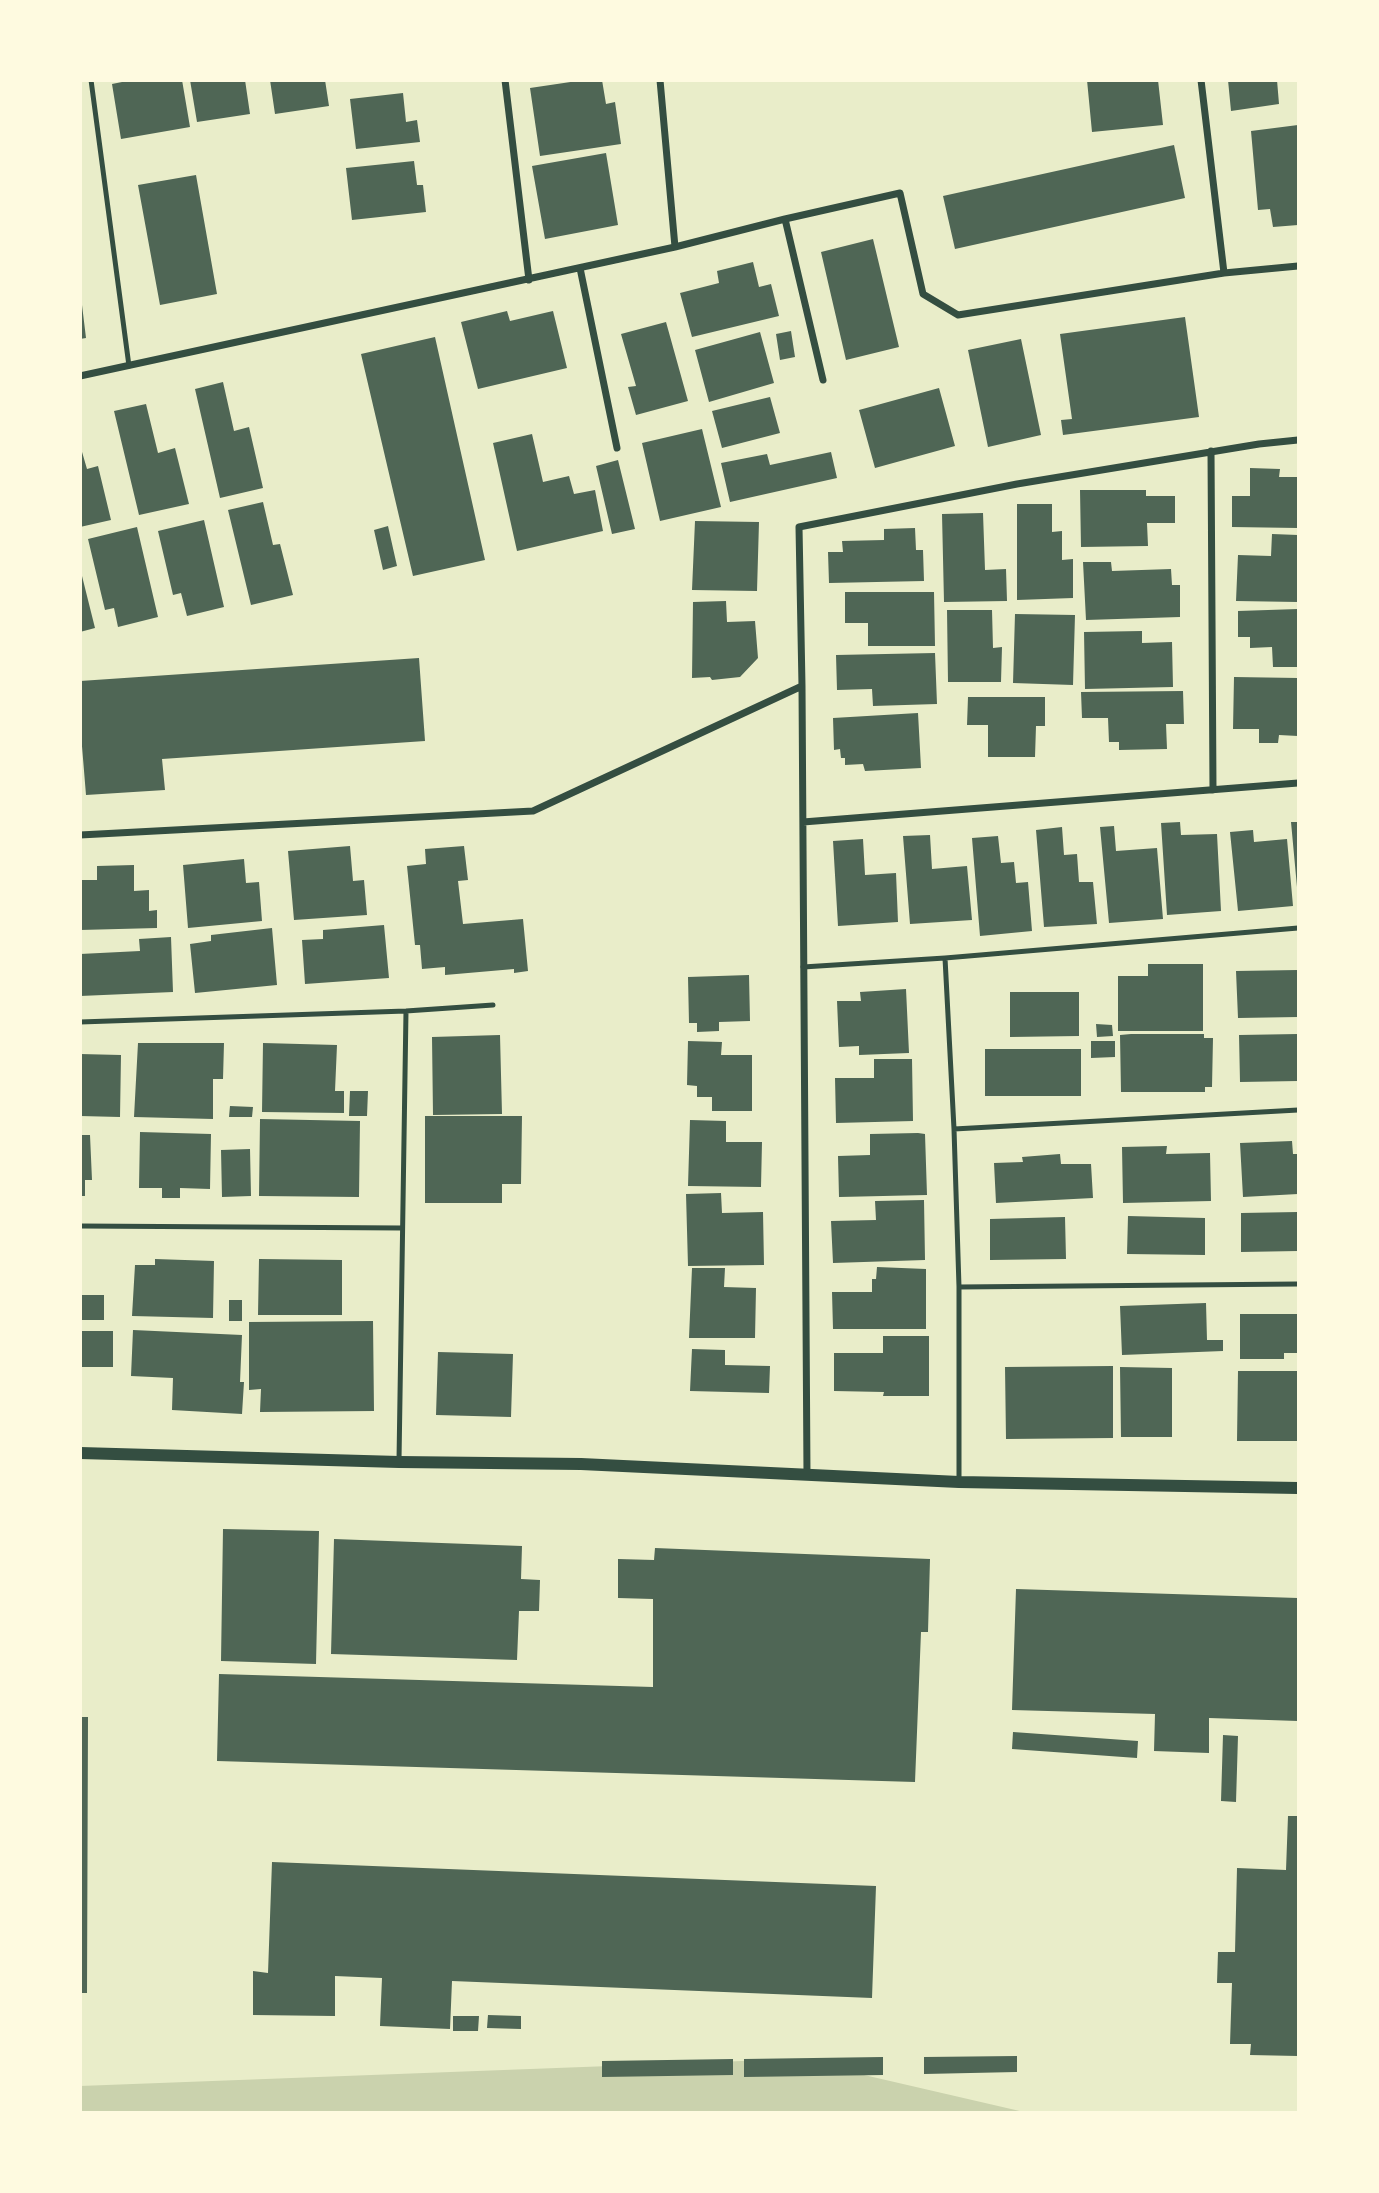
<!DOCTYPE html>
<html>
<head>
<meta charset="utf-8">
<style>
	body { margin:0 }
	#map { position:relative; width:1379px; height:2193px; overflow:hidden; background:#e9edc9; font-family:Jost,sans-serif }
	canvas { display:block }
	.frame { position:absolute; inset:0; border:82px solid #fefae0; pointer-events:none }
</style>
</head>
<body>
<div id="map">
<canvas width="1379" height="2193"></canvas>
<div class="frame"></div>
</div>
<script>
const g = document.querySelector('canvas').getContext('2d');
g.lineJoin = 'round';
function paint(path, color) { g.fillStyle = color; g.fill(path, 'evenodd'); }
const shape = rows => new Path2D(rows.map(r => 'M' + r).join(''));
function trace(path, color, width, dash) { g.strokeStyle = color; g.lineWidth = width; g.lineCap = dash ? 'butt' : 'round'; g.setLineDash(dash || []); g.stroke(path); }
const green = shape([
	[795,2059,1024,2112,81,2112,80,2086]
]);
const building = shape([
	[132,80,182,80,190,127,121,139,112,84],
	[190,80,245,80,250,114,197,122],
	[270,80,325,80,329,106,275,114],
	[584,80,602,80,606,104,615,102,621,144,540,156,530,88],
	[1087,80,1158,80,1163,125,1092,132],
	[1228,80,1277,80,1279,104,1231,111],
	[403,93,406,122,417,120,420,142,356,149,350,99],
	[1298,125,1298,225,1273,227,1270,209,1258,210,1251,131],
	[1174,145,1185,198,955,249,943,196],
	[606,153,618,225,545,239,532,166],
	[414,161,417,185,423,185,426,212,352,220,346,168],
	[196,175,217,294,160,305,138,185],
	[873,239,899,347,846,360,821,252],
	[753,262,759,287,771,284,779,316,692,337,680,293,719,283,717,271],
	[82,305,86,338,80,339,80,306],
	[507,311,510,321,553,311,567,368,478,389,461,322],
	[1185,317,1199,417,1063,435,1061,420,1072,419,1060,334],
	[666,322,688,401,636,415,628,387,636,386,621,334],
	[791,331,795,357,780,360,776,334],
	[760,332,774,383,709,402,695,350],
	[435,337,485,560,413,576,361,354],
	[1021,339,1041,435,988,447,968,350],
	[223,382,234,431,249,427,263,488,220,498,195,389],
	[939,388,955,446,875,468,859,410],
	[770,397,780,433,722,448,712,411],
	[146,404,158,453,175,448,189,504,139,515,114,411],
	[702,429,721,507,660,521,642,443],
	[532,434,543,482,569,476,574,494,595,490,603,531,517,551,493,443],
	[80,445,87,469,98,466,111,520,80,527],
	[831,452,837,478,730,502,721,463,767,454,770,465],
	[618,460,635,529,612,534,596,466],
	[1250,468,1280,469,1279,477,1298,477,1298,528,1232,527,1232,496,1250,496],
	[1080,490,1146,490,1146,496,1175,496,1175,523,1147,523,1148,546,1081,547],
	[263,502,273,545,280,544,293,595,251,605,228,510],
	[1017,504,1052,504,1052,532,1062,531,1062,560,1073,559,1073,598,1017,600],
	[983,513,985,570,1006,569,1007,601,944,602,942,514],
	[204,520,224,607,187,616,181,593,173,595,158,531],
	[695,521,759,522,757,591,692,590],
	[388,526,397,566,383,570,374,530],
	[137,527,158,617,118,627,114,608,105,610,88,539],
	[915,528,916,550,923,550,924,581,829,583,828,552,843,552,842,541,884,540,884,529],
	[1272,534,1298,535,1298,602,1236,601,1238,555,1271,556],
	[1083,562,1111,562,1112,571,1171,569,1172,585,1180,585,1180,617,1086,620],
	[80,568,95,628,80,632],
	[845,592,934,592,935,646,868,646,868,623,845,623],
	[726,601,727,622,755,621,758,658,740,677,712,680,710,677,692,678,693,602],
	[1298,609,1298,667,1273,667,1272,647,1250,648,1250,637,1238,637,1238,611],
	[947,610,992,610,993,648,1002,647,1001,682,948,682],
	[1015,614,1075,615,1073,685,1013,683],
	[1142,631,1142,643,1172,642,1173,687,1085,689,1084,632],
	[935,653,937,704,873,706,872,689,837,690,836,655],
	[419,658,425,741,162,759,165,790,86,795,80,722,80,681],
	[1234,677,1298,678,1298,736,1279,735,1278,743,1259,743,1259,729,1233,729],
	[1183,691,1184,724,1166,724,1167,749,1119,750,1119,742,1109,742,1108,718,1082,718,1081,692],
	[968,697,1045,697,1045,726,1036,726,1035,757,988,757,988,725,967,725],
	[918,713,921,768,865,771,863,764,845,765,845,758,841,758,840,749,834,750,833,718],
	[1180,822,1181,835,1217,834,1221,911,1167,915,1161,823],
	[1291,822,1298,822,1298,887,1297,887],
	[1114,826,1116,851,1157,848,1163,919,1109,923,1100,827],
	[1062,827,1064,855,1077,854,1079,882,1093,882,1097,924,1044,927,1036,830],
	[1253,830,1254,842,1287,839,1293,906,1238,911,1230,832],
	[930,835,932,869,967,866,972,920,910,924,903,836],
	[998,836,1001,863,1014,862,1016,883,1028,882,1032,931,980,936,972,838],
	[863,839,865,875,896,873,898,922,838,926,833,841],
	[350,846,353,881,364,880,367,915,294,920,288,851],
	[464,846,468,880,458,881,463,924,523,919,528,971,514,973,514,969,445,975,445,967,422,969,420,945,415,945,407,866,426,864,425,849],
	[244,859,246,883,259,882,262,921,188,928,183,865],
	[134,865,134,891,149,890,149,911,157,910,157,928,80,930,80,880,97,880,97,866],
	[384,925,389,978,305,984,302,940,323,939,323,930],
	[272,928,277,985,195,993,190,944,211,941,211,935],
	[171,937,173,992,80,996,80,954,140,951,139,939],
	[1148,964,1203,964,1203,1031,1118,1031,1118,976,1148,976],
	[1298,970,1298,1017,1238,1018,1236,971],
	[749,975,750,1021,719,1022,719,1031,697,1032,697,1023,689,1023,688,977],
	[906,989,909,1053,859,1055,859,1046,839,1047,837,1001,861,1001,860,992],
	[1010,992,1079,992,1079,1036,1010,1037],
	[1096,1024,1112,1025,1113,1036,1097,1037],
	[1131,1034,1204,1034,1204,1038,1213,1038,1212,1087,1205,1087,1205,1092,1121,1092,1120,1035],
	[1298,1034,1298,1081,1240,1082,1239,1035],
	[500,1035,502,1114,433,1115,432,1037],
	[688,1041,722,1042,721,1055,752,1055,752,1111,712,1111,712,1097,697,1097,697,1086,687,1085],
	[1091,1041,1115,1041,1115,1057,1091,1058],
	[138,1043,224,1043,223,1079,213,1079,213,1119,134,1117],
	[263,1043,337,1045,335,1091,344,1091,344,1113,262,1112],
	[985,1049,1081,1049,1081,1096,985,1096],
	[80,1054,121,1055,120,1117,80,1116],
	[874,1059,912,1059,913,1121,836,1123,835,1078,874,1078],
	[350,1091,368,1091,367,1116,349,1116],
	[230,1106,253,1107,252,1117,229,1117],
	[425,1116,522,1116,521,1184,502,1184,502,1203,425,1203],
	[260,1119,360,1121,359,1197,259,1196],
	[690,1120,726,1121,726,1142,762,1142,761,1187,688,1186],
	[140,1132,211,1134,210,1189,180,1188,180,1198,162,1198,162,1188,139,1188],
	[918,1133,925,1134,927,1195,839,1197,838,1156,870,1155,870,1134],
	[80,1135,90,1135,92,1180,85,1180,85,1196,80,1196],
	[1292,1141,1293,1154,1298,1154,1298,1194,1243,1197,1240,1143],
	[1167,1146,1166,1154,1210,1153,1211,1201,1123,1203,1122,1147],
	[250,1149,251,1196,222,1197,221,1150],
	[1060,1154,1061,1164,1091,1164,1093,1198,996,1203,994,1163,1023,1162,1022,1157],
	[721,1193,722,1213,763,1212,764,1265,688,1266,686,1194],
	[924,1200,925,1260,833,1263,831,1221,876,1220,875,1201],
	[1298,1212,1298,1251,1241,1252,1241,1213],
	[1128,1216,1205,1218,1205,1255,1127,1254],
	[1065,1217,1066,1259,990,1260,990,1219],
	[155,1259,214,1261,213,1318,132,1316,135,1265,155,1265],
	[259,1259,342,1260,342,1315,258,1315],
	[877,1267,926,1269,926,1329,833,1329,832,1292,872,1292,872,1279,876,1279],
	[692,1268,725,1268,724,1287,756,1288,755,1338,689,1338],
	[80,1295,104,1295,104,1320,80,1320],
	[229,1300,242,1300,242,1321,229,1321],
	[1206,1303,1207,1340,1223,1340,1223,1351,1122,1355,1120,1306],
	[1240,1314,1298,1314,1298,1353,1284,1353,1284,1359,1240,1359],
	[373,1321,374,1411,260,1412,261,1389,249,1390,249,1322],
	[133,1330,242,1335,240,1382,244,1382,242,1414,172,1410,173,1378,131,1376],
	[80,1331,113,1331,113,1367,80,1367],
	[883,1336,929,1336,929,1396,883,1396,884,1392,834,1391,834,1353,883,1353],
	[692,1349,725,1350,725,1365,770,1366,769,1393,690,1391],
	[438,1352,513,1354,511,1417,436,1415],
	[1113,1366,1113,1438,1006,1439,1005,1367],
	[1120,1367,1172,1368,1172,1437,1121,1437],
	[1238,1371,1298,1371,1298,1441,1237,1441],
	[223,1529,319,1531,316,1664,221,1661],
	[334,1539,522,1546,521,1579,540,1580,539,1611,519,1611,517,1660,331,1654],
	[655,1548,930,1559,928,1632,921,1632,915,1782,217,1761,219,1674,653,1687,653,1599,618,1598,618,1559,654,1560],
	[1016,1589,1298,1598,1298,1721,1209,1718,1209,1753,1154,1751,1155,1714,1012,1710],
	[80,1717,88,1717,87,1993,80,1993],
	[1013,1732,1138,1741,1137,1758,1012,1749],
	[1223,1735,1238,1736,1236,1802,1221,1801],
	[1288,1816,1298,1816,1298,2056,1250,2055,1251,2044,1230,2044,1232,1983,1217,1983,1218,1952,1235,1952,1237,1868,1286,1870],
	[272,1862,876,1886,872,1998,452,1981,450,2029,380,2026,382,1978,335,1976,335,2016,253,2015,253,1971,268,1973],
	[488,2015,521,2016,521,2029,487,2028],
	[453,2016,479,2016,478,2031,453,2031],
	[1017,2056,1017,2072,924,2074,924,2057],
	[883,2057,883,2075,744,2077,744,2059],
	[733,2059,733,2075,602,2077,602,2061]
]);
const service = shape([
	[91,80,129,366],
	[945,958,954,1129,959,1287,959,1482],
	[803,967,945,958,1298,928],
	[80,1022,406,1011,493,1005],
	[954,1129,1298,1110],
	[80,1226,402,1228],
	[959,1287,1298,1284],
	[399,1460,406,1011]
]);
const minor = shape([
	[505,80,529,280],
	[660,80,675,247],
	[1201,80,1224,273],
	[785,219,823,380],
	[580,268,617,448],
	[80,376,675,247,785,219,900,193,923,294,958,315,1224,273,1298,266],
	[1211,451,1213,790],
	[802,686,799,527,1017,484,1259,444,1298,440],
	[803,822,1298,783],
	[80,835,533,811,802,686,807,1475]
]);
const tertiary = shape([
	[80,1453,399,1462,581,1464,959,1482,1298,1488]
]);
paint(green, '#cad2ad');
paint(building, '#4f6655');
trace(service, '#344e41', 5);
trace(minor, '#344e41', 7);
trace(tertiary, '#344e41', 12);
</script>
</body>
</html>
